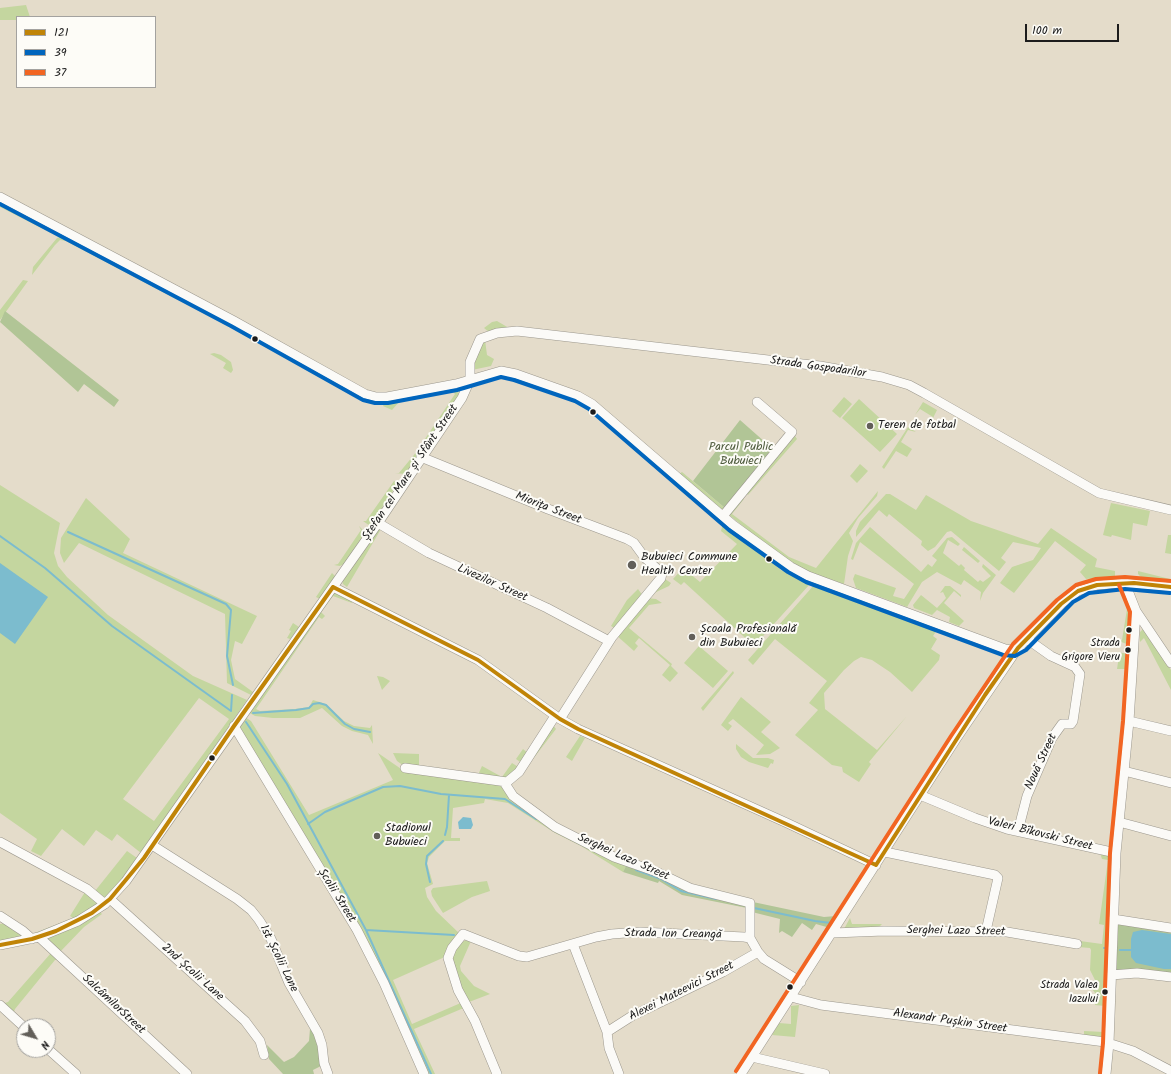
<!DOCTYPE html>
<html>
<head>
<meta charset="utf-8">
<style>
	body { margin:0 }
	#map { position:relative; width:1171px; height:1074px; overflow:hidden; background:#e4dcca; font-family:Kalam,sans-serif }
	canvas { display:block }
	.legend { position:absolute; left:16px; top:16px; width:140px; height:72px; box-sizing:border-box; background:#fdfcf7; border:1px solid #a3a29f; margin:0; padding:5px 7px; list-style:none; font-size:12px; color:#1c1c1c }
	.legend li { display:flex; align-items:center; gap:8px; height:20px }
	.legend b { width:20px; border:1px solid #a3a29f }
	.north { position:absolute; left:16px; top:1018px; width:40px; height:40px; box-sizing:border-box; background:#fdfcf7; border:1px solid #a3a29f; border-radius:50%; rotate:128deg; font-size:11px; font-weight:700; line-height:16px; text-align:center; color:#1c1c1c }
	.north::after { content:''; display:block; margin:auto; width:14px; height:18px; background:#625f59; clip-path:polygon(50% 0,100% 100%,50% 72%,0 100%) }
	.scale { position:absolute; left:1025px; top:24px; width:94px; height:18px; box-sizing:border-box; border:2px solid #1c1c1c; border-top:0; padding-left:5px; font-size:12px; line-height:14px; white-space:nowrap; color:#1c1c1c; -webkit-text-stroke:3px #fdfcf7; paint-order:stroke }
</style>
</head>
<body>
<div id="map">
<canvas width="1171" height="1074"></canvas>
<ul class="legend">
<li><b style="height:5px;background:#c08407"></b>121</li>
<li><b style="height:5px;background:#0065bd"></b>39</li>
<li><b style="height:5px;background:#f26522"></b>37</li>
</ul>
<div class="north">N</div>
<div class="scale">100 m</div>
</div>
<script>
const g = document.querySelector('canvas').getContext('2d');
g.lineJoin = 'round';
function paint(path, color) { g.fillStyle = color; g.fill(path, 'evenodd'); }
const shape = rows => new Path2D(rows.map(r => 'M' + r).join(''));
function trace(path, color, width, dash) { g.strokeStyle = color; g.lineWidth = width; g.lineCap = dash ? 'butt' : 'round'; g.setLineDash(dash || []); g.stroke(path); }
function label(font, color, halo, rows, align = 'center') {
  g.font = font + ' Kalam,sans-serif'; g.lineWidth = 4; g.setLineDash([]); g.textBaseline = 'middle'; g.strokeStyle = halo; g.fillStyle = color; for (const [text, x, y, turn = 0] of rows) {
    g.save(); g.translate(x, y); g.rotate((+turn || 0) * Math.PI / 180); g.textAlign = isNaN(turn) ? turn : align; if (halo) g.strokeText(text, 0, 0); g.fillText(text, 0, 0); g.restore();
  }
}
const green = shape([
	[26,5,30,17,17,17,17,20,0,20,0,8],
	[0,202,54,230,51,233,0,207],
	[64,236,178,297,178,300,66,241,60,240,55,245,32,275,33,267,57,238],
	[23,280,28,281,0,320,0,310],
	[497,321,509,328,489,332,484,328,492,322],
	[485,340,487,355,494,359,491,366,472,370,476,350],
	[214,353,221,355,231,362,233,370,231,373,223,368,226,363,210,354],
	[452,387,458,389,459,397,424,446,421,445,455,394,453,392,449,389,399,402,392,410,383,406,385,402],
	[844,397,852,404,840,418,832,411],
	[859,399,897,434,880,452,842,418],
	[923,402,937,410,930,424,933,417,920,409,915,415],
	[908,427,916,432,908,430,901,442,912,449,907,457,896,451,884,469,882,467],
	[795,436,797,439,748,495,746,493],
	[418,450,419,453,415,461,405,474,395,473,399,473],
	[860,464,868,471,857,483,850,476],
	[682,472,725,508,723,512,679,474],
	[394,481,398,483,370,526,363,521,366,521],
	[0,485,60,523,54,553,58,566,67,577,108,615,193,676,247,700,141,853,117,834,112,841,96,830,84,846,62,829,41,856,31,851,37,839,0,813],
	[199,698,229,719,154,821,123,799],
	[878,491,877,496,858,518,849,533,853,541,848,556,844,584,813,574,782,558,728,514,740,498,744,499,732,514,789,557,816,568],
	[886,494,890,494,916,510,926,495,971,521,1038,544,1051,528,1097,559,1095,567,1115,571,1115,576,1086,579,1080,572,1086,565,1055,541,1014,593,1000,583,1012,567,1033,560,1041,548,1013,542,1001,558,1006,562,999,571,951,531,947,532,935,547,928,551,921,545,922,541,889,514,887,517,879,510,856,537,856,531,860,522],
	[86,498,130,539,123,553,257,616,242,644,235,641,231,660,235,679,253,692,251,695,227,683,225,614,79,543,64,563,60,553,61,538],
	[1111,503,1150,511,1147,526,1133,523,1131,540,1112,535,1111,537,1103,535],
	[723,523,781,570,810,584,754,646,684,582,681,585,673,579,683,568,700,582,737,544,721,531],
	[359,526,366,533,344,564,340,566,334,565,338,564,361,530],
	[377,526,381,529,347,587,343,584,342,579],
	[870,527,921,572,928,564,932,567,937,560,932,556,947,538,952,537,960,544,958,546,948,540,943,553,959,566,961,564,965,568,964,570,978,582,980,580,983,582,991,576,982,567,983,564,996,575,983,593,980,601,981,592,964,580,961,585,937,572,922,582,907,607,856,588,853,579,855,574,896,588,893,596,904,599,914,584,860,542,853,560,851,559,856,543],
	[1168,535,1171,535,1171,554,1165,553],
	[964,547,980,561,978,563,962,550],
	[1138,571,1170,579,1170,581,1141,577,1138,574],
	[332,573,336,577,320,599,316,597],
	[665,579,671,583,669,586,654,593],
	[814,585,818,585,937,630,933,636,937,639,931,649,940,655,939,660,912,692,890,672,872,660,861,657,854,661,844,670,824,693,825,709,877,750,907,716,869,762,871,764,859,782,843,772,842,767,832,765,795,735,818,710,809,703,827,681,775,639,753,665,748,660],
	[945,586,950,586,961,595,961,597,954,591,944,603,964,621,959,626,949,622,950,617,937,610,932,615,914,608,913,605,921,595,937,608,946,598,943,592,940,593],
	[638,589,643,596,616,629,611,626,627,600],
	[337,592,352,600,352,603,333,596,321,612,325,616,322,619,319,617,256,709,260,711,295,709,309,707,313,700,326,704,344,721,354,726,370,728,372,725,373,744,368,735,352,731,342,726,322,708,300,718,273,718,255,716,248,712,332,593],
	[646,598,656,599,662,603,649,605,629,628,672,664,671,666,678,673,670,682,662,675,670,665,639,638,635,643,638,646,634,651,616,635],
	[1127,609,1130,615,1131,644,1129,645,1119,641,1122,640],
	[293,623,299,627,290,639,287,638,291,631,289,630],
	[1143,629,1171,670,1171,690,1144,638,1140,642,1140,632],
	[699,646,728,671,713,688,684,663],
	[1117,652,1129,654,1129,669,1117,669,1119,656,1116,655],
	[733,671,734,673,703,711,701,708],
	[377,676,383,677,390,681,382,690],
	[741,697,771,722,761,732,780,748,770,754,756,755,764,745,733,719,728,723,732,726,728,731,721,725],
	[245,717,251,721,309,815,393,780,378,753,407,773,435,773,499,784,510,798,627,864,623,872,581,846,555,833,508,803,485,799,484,803,453,808,451,838,460,838,460,841,445,841,429,857,427,863,433,884,425,888,427,897,436,911,460,934,447,956,393,980,412,1024,463,1002,466,1007,414,1029,435,1074,427,1074,409,1033,238,726],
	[552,724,556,729,533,759,532,757],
	[580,736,585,738,572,761,566,757],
	[736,744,753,758,768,758,774,760,773,764,771,763,768,768,749,762,741,757,736,749],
	[523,749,529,754,523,764,516,759],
	[393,753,419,754,419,766,404,766,397,761],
	[512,763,520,768,507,780,478,775,482,766,502,777],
	[127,851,137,858,121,882,105,899,95,891],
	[1100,853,1111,856,1105,1006,1095,1005,1096,994,1091,988,1091,983,1095,980,1090,970,1091,950,1090,948,1078,947,1080,941,1102,944,1104,925,1099,924,1108,860,1102,859],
	[487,881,490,891,472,897,443,913,432,896,431,891,433,888],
	[85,892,100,905,71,921,35,936,32,934,73,918,70,916],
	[100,912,102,914,84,927,59,953,45,939,73,927],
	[850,918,852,924,882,924,879,927,844,929],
	[7,923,26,938,0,943,0,924],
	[467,940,471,941,460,966,461,971,474,986,490,994,469,1002,457,980,451,953,459,943],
	[51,953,58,960,55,960,15,1009,13,1014,2,1004,8,1002],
	[799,1005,795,1037,772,1035,779,1023,791,1024,791,1006],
	[1084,1031,1104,1032,1104,1037,1084,1037]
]);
const forest = shape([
	[5,311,119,400,114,407,84,384,78,392,0,322],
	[740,420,774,450,725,508,693,481],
	[627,864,747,903,747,908,682,895,659,881,658,883,623,872],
	[753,902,824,917,836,916,843,907,830,928,816,924,812,930,802,923,792,937,782,931,779,933,780,919,752,912],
	[1118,923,1171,930,1171,974,1116,973],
	[310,1029,316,1035,323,1065,313,1070,314,1074,283,1074,269,1059,267,1045,284,1062,294,1057,309,1041]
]);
const water = shape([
	[0,563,48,597,15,644,0,633],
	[463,817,471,818,473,825,471,829,459,829,458,822],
	[1142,930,1171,934,1171,969,1164,969,1136,963,1131,957,1131,939,1133,932]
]);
const stream = shape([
	[68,532,226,604,231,610,227,656,233,685],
	[0,536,45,568,112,626,231,711],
	[231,711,232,695],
	[253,713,296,710,309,708,313,704,319,703,326,705,345,724,354,729,370,732],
	[246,722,287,784,366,930,431,1074],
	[308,824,325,812,383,787,400,786,441,794,505,799,536,819],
	[445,835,447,827,449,795],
	[636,870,661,879,681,891,716,899],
	[430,882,426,864,427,856,443,841],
	[754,908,815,921,831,923],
	[366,930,454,935],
	[1104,948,1107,948],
	[1120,950,1133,950]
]);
const minor = shape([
	[0,197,234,321,365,394,376,397,387,397,456,384,501,371,516,374,578,396,592,404,733,525,791,567,808,576,1005,649,1011,650,1018,648],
	[470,380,470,362,480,339,497,333,517,331,820,366,882,377,909,385,924,393,1099,493,1171,510],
	[421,457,548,509,627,539,634,543,645,558,662,573,661,578,612,637,560,719],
	[723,516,792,432,757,402],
	[378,523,429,553,547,608,609,641],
	[1125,583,1136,611,1171,663],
	[333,587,478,660,560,719,578,729,787,823,876,865],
	[1129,721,1171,731],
	[234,726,357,930,384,983,424,1074],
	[405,768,507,782,519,772,555,716],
	[1124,771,1171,783],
	[504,782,513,796,555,827,614,857,657,872,690,888,750,903,750,938],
	[920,795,975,818,1007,829,1116,853],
	[1119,822,1171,836],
	[1018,831,1027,796,1052,738,1062,724,1071,724,1073,721,1080,674,1075,667,1051,656,1027,639],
	[0,842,87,889,105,904],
	[152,845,237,899,251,910,259,920,271,939,289,983,318,1033,322,1045,324,1063,328,1074],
	[885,852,995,875,998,878,986,931],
	[110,899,245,1021,260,1041,264,1055],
	[0,916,23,931,32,939],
	[1113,919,1171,928],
	[833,933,884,931,1007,932,1077,944],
	[39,937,187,1074],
	[573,944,607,1032,609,1048,619,1074],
	[0,945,39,937,78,921,105,904,126,881,378,523,462,398,470,380],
	[1111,975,1137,973,1171,977],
	[791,997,821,1005,1105,1042,1133,1051,1171,1071],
	[0,1005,24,1027],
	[607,1032,632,1016,723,972,758,952],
	[48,1049,76,1074],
	[752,1057,825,1074],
	[497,1074,475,1021,458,990,448,958,452,948,463,934,519,956,527,957,596,937,612,934,640,932,744,937,750,938,758,952,764,959,801,982],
	[741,1074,956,739,1018,648,1061,604,1078,591,1097,585,1125,583,1171,587],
	[1106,1074,1109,1043,1116,853,1129,721,1136,611]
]);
const bus1 = shape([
	[333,587,478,660,560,719,578,729,876,865],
	[876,865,985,695,1018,648,1061,604,1078,591,1097,585,1134,583,1171,587],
	[0,945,32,939,56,931,92,913,110,899,144,858,234,726,333,587]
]);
const bus2 = shape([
	[0,204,231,326,363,400,375,403,388,403,457,390,501,377,514,380,575,401,589,409,729,530,788,572,806,582,1003,655,1015,656,1026,650,1073,602,1089,593,1125,589,1170,593]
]);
const bus3 = shape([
	[736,1071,951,736,1013,644,1057,600,1076,585,1096,579,1125,577,1171,581],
	[1100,1073,1103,1043,1110,853,1123,721,1130,612,1119,585]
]);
const markers = [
	[255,339,3.5,"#1c1c1c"],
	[593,412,3.5,"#1c1c1c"],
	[870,426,4,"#625f59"],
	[769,559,3.5,"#1c1c1c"],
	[632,565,5,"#625f59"],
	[1129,630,3.5,"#1c1c1c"],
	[692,637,4,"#625f59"],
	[1128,650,3.5,"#1c1c1c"],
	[212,758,3.5,"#1c1c1c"],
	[377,836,4,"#625f59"],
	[790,987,3.5,"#1c1c1c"],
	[1105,992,3.5,"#1c1c1c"]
];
const busNames = [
	["Strada",1120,644],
	["Grigore Vieru",1120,658],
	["Strada Valea",1098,986],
	["Iazului",1098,1000]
];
const streetNames = [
	["Strada Gospodarilor",818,368,8],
	["Ștefan cel Mare și Sfânt Street",411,473,-56],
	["Miorița Street",548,509,21],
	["Livezilor Street",492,584,24],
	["Nouă Street",1042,762,-65],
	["Valeri Bîkovski Street",1040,835,14],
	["Serghei Lazo Street",623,858,24],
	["Școlii Street",336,896,58],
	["Serghei Lazo Street",956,932,1],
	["Strada Ion Creangă",673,935,1],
	["1st Școlii Lane",278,959,64],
	["2nd Școlii Lane",192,973,42],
	["Alexei Mateevici Street",682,992,-27],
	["SalcâmilorStreet",113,1005,43],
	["Alexandr Pușkin Street",950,1022,8]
];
const poiNames = [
	["Teren de fotbal",878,426],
	["Bubuieci Commune",641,558],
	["Health Center",641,572],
	["Școala Profesională",700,630],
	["din Bubuieci",700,644],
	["Stadionul",385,829],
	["Bubuieci",385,843]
];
const parkNames = [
	["Parcul Public",741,448],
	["Bubuieci",741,462]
];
paint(green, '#c4d69f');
paint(forest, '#b1c596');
paint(water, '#7cbcce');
trace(stream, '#7cbcce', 2);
trace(minor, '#9b978d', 10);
trace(minor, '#fbfaf7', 9);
trace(bus1, '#c08407', 4);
trace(bus2, '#0065bd', 4);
trace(bus3, '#f26522', 4);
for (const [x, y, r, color] of markers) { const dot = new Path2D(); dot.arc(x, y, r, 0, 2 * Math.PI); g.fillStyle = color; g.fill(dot); trace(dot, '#fdfcf7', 1.5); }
label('11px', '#1c1c1c', '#fdfcf7', busNames, 'right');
label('12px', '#1c1c1c', '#fdfcf7', streetNames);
label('12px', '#1c1c1c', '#fdfcf7', poiNames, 'left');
label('12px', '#4e5b3d', '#fdfcf7', parkNames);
</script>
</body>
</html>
